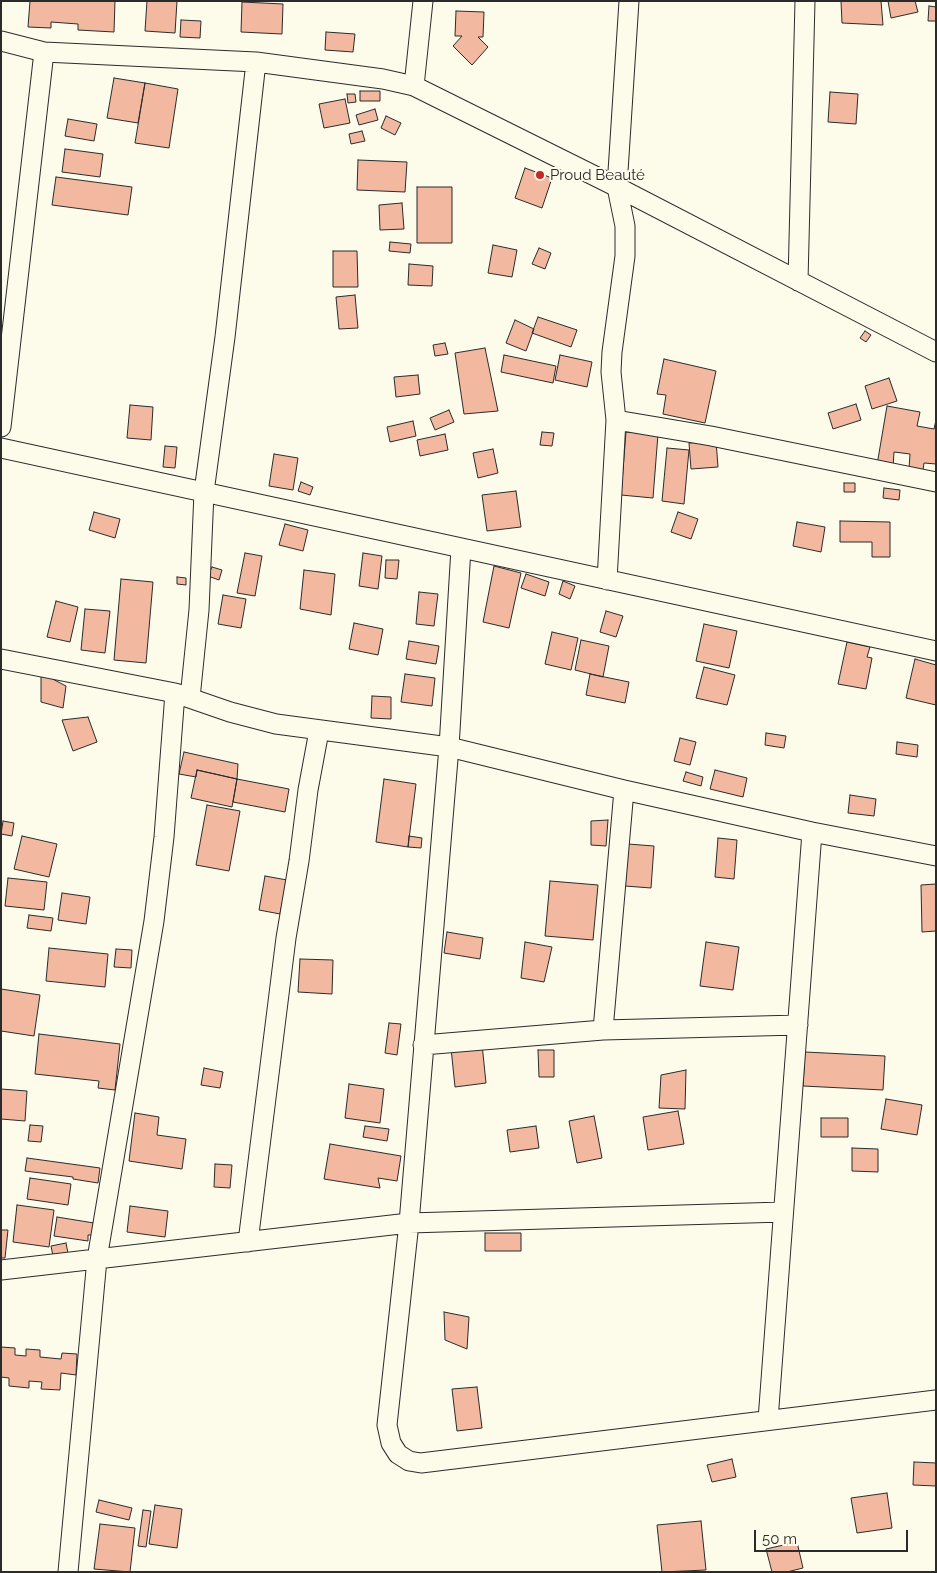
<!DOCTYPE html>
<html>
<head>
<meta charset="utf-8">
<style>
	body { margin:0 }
	#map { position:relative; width:937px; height:1573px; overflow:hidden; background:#fdfbea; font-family:Raleway,sans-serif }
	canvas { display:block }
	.frame { position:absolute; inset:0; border:2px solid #2b2b2b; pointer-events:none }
	.scale { position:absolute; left:754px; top:1530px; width:154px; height:22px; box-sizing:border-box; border:2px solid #2b2b2b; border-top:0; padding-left:6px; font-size:15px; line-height:18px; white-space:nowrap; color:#2b2b2b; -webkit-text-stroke:4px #fdfbea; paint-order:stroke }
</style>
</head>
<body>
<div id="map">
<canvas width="937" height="1573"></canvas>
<div class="frame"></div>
<div class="scale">50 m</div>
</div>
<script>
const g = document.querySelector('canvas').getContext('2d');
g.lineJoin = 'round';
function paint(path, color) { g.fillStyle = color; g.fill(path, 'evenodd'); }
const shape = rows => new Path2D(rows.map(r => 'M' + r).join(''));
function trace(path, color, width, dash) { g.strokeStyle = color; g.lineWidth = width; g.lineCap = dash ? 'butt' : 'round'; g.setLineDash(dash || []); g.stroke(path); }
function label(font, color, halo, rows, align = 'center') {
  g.font = font + ' Raleway,sans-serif'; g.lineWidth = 4; g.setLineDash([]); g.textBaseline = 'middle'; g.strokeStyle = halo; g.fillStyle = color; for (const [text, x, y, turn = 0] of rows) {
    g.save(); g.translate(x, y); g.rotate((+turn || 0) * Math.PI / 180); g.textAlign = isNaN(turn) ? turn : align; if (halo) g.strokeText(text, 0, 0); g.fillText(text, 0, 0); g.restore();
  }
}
const building = shape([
	[30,1,115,1,114,32,78,30,78,24,51,22,51,28,28,27,30,1],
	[147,1,177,1,175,33,145,31,147,1],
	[841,1,881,1,883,25,842,23,841,1],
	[888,1,915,1,918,12,891,18,888,1],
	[242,2,283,4,282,34,241,32,242,2],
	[929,6,936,7,936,21,928,21,929,6],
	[456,11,484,12,483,37,478,37,488,47,472,65,453,46,462,36,455,36,456,11],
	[181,20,201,21,200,38,180,37,181,20],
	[326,32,355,34,353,52,325,50,326,32],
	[114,78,145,83,138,123,107,118,114,78],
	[145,83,178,89,169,148,135,143,145,83],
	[360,91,380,91,380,101,360,101,360,91],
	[830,92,858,94,856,124,828,122,830,92],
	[347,94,355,94,356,102,348,103,347,94],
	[345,99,350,123,324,128,319,104,345,99],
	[375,109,378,120,359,125,356,115,375,109],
	[386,116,401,123,395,135,381,128,386,116],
	[68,119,97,124,94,141,65,136,68,119],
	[362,131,365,141,351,144,349,134,362,131],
	[65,149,103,154,100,177,62,172,65,149],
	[358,160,407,162,405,192,357,190,358,160],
	[525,168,552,178,542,208,515,198,525,168],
	[56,177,132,187,128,215,52,205,56,177],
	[417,187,452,187,452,243,417,243,417,187],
	[402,203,404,229,380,230,379,205,402,203],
	[390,242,411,244,410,253,389,251,390,242],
	[493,245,517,250,512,277,488,273,493,245],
	[539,248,551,253,545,269,532,264,539,248],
	[333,251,357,251,358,287,333,287,333,251],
	[409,264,433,266,432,286,408,285,409,264],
	[355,295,358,328,339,329,336,297,355,295],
	[538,317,577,330,571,347,532,333,538,317],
	[515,320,534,329,526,351,506,343,515,320],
	[865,331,871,335,866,342,860,338,865,331],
	[445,343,448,354,435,356,433,345,445,343],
	[485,348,498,411,464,414,455,353,485,348],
	[504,355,556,366,553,383,501,372,504,355],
	[560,355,592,362,587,387,555,380,560,355],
	[664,359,716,371,705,423,663,414,666,395,657,394,664,359],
	[418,375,420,394,396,397,394,377,418,375],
	[889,378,897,401,872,409,865,386,889,378],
	[856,404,861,420,833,429,828,413,856,404],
	[130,405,153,407,151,440,127,438,130,405],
	[887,406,920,412,917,426,934,429,936,420,936,464,924,463,923,470,909,469,910,454,894,452,893,467,877,465,887,406],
	[449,410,454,422,435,430,430,418,449,410],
	[413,421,416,436,390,442,387,427,413,421],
	[542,432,554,433,552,446,540,445,542,432],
	[626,432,658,434,653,498,621,495,626,432],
	[445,434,448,450,420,456,417,440,445,434],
	[716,441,718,467,691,469,689,443,716,441],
	[165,446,177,447,175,468,163,467,165,446],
	[667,448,689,450,684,504,662,501,667,448],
	[493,449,498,473,478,478,473,453,493,449],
	[274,454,298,458,293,490,269,486,274,454],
	[301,482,313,487,310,495,298,491,301,482],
	[844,483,855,483,855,492,844,492,844,483],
	[884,488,900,490,899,500,883,498,884,488],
	[516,491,521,527,487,531,482,495,516,491],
	[94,512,120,519,115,538,89,530,94,512],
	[678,512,698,519,691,539,671,532,678,512],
	[840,521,890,522,890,557,872,557,872,542,840,542,840,521],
	[797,522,825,527,821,552,793,546,797,522],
	[285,524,308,530,303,551,279,545,285,524],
	[245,553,262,556,255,596,237,593,245,553],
	[363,553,382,556,378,589,359,586,363,553],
	[386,560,399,560,397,579,385,578,386,560],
	[494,566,521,573,509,628,483,622,494,566],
	[212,567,222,570,219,580,208,576,212,567],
	[304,570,335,574,331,615,300,609,304,570],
	[526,574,549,582,545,596,521,588,526,574],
	[177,577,186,578,186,585,177,584,177,577],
	[121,579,153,582,146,663,114,660,121,579],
	[563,581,575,586,570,599,559,594,563,581],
	[419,592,438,594,434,626,416,624,419,592],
	[223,595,246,599,241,628,218,624,223,595],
	[56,601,78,607,70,642,47,637,56,601],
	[85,609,110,611,105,653,81,650,85,609],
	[606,611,623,616,616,637,600,632,606,611],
	[354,623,383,629,378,655,349,649,354,623],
	[704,624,737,631,729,668,696,661,704,624],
	[552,632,578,638,571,670,545,664,552,632],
	[581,640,609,646,603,677,575,670,581,640],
	[409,641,439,646,436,664,406,659,409,641],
	[847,642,870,647,867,657,872,658,866,689,838,684,847,642],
	[915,659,936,665,936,705,906,698,915,659],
	[704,667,735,675,727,705,696,698,704,667],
	[41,673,66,686,63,708,41,702,41,673],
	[405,674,435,678,432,706,401,702,405,674],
	[590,674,629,682,625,703,586,695,590,674],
	[372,696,391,697,391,719,371,718,372,696],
	[88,717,97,742,73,751,62,720,88,717],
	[766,733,786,736,784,748,765,745,766,733],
	[680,738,696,742,690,765,674,761,680,738],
	[897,742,918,745,917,757,896,754,897,742],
	[184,752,238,764,237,779,197,770,196,777,179,774,184,752],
	[197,770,237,779,232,807,191,798,197,770],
	[715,770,747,778,743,797,710,789,715,770],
	[686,772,703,777,701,786,683,781,686,772],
	[237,779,289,789,285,812,233,802,237,779],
	[384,779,416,784,408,847,376,842,384,779],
	[850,795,876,799,874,816,848,813,850,795],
	[207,805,240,811,229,871,196,865,207,805],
	[608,820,606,846,591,845,591,821,608,820],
	[3,821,14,823,12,836,1,834,3,821],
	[22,836,57,844,49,877,14,869,22,836],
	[409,836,422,838,421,848,408,847,409,836],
	[718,838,737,840,734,879,715,877,718,838],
	[628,844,654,846,651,888,625,886,628,844],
	[265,876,287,880,280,914,259,910,265,876],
	[8,878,47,882,44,910,5,906,8,878],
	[550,881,598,885,593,940,545,936,550,881],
	[936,884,936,931,922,932,921,885,936,884],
	[62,893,90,897,86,924,58,920,62,893],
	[29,915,53,918,51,931,27,928,29,915],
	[447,932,483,938,480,959,444,953,447,932],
	[525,942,552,947,544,982,521,978,525,942],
	[706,942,739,947,733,990,700,986,706,942],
	[49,948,108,954,105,987,46,981,49,948],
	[116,949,132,950,131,968,114,967,116,949],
	[300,959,333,960,332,994,298,992,300,959],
	[1,989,40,995,34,1036,1,1031,1,989],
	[389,1023,401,1024,397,1055,385,1053,389,1023],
	[39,1034,120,1044,115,1090,98,1088,99,1081,35,1074,39,1034],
	[482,1044,486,1083,455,1087,451,1048,482,1044],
	[538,1050,554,1050,554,1077,539,1077,538,1050],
	[805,1052,885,1056,883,1090,803,1086,805,1052],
	[204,1068,223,1072,220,1088,201,1085,204,1068],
	[686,1070,685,1109,659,1108,661,1075,686,1070],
	[349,1084,384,1089,380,1123,345,1118,349,1084],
	[1,1089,27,1091,25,1121,1,1119,1,1089],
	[886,1099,922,1105,917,1135,881,1129,886,1099],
	[678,1111,684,1144,648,1150,643,1117,678,1111],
	[135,1113,159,1117,157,1135,186,1139,182,1169,129,1161,135,1113],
	[594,1116,602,1158,577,1163,569,1121,594,1116],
	[821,1118,848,1118,848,1137,821,1137,821,1118],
	[30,1125,43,1126,41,1142,28,1141,30,1125],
	[365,1126,389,1129,387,1141,363,1137,365,1126],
	[536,1126,539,1148,510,1152,507,1130,536,1126],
	[330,1144,401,1156,397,1181,378,1178,380,1188,324,1179,330,1144],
	[852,1148,878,1149,878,1172,852,1171,852,1148],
	[27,1158,100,1168,98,1183,73,1179,73,1177,25,1171,27,1158],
	[215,1164,232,1165,230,1188,214,1187,215,1164],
	[30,1178,71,1184,68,1205,27,1199,30,1178],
	[17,1205,54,1210,49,1247,13,1242,17,1205],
	[130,1206,168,1211,165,1237,127,1232,130,1206],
	[57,1217,94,1223,92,1235,88,1235,88,1241,54,1236,57,1217],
	[1,1230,8,1230,5,1258,1,1258,1,1230],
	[485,1233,521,1233,521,1251,485,1251,485,1233],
	[66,1243,68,1253,53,1256,51,1246,66,1243],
	[444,1312,469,1317,467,1349,445,1340,444,1312],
	[1,1347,15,1348,15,1355,26,1356,26,1349,40,1350,40,1357,61,1359,62,1353,77,1354,76,1375,61,1373,60,1390,41,1389,42,1382,29,1381,29,1388,9,1386,9,1378,1,1377,1,1347],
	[477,1387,482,1428,457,1431,452,1389,477,1387],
	[732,1459,736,1477,712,1482,707,1465,732,1459],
	[914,1462,936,1463,936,1486,913,1485,914,1462],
	[887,1493,892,1528,857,1533,851,1498,887,1493],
	[99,1500,132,1508,129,1520,96,1512,99,1500],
	[155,1505,182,1509,177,1548,149,1544,155,1505],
	[143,1510,151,1511,146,1547,138,1546,143,1510],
	[701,1521,706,1570,662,1572,657,1525,701,1521],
	[100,1524,135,1528,130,1572,94,1569,100,1524],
	[797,1542,803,1568,787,1572,772,1572,766,1549,797,1542]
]);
const minor = shape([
	[1,41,44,52,256,62,383,79,414,86,617,187,936,352],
	[414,86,423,1],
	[798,281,805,1],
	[616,420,711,436,936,482],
	[1,427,44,52],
	[1,448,936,651],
	[461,548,449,747,409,1223,387,1425,391,1443,398,1454,409,1461,421,1463,936,1400],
	[607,580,616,420,611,372,612,352,625,256,625,226,617,187,629,1],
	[1,659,175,693,230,712,276,724,449,747,624,790,812,832,936,856],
	[190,698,199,610,204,492,225,337,256,62],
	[603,1030,624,790],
	[423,1045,603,1030,798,1025],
	[248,1242,286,938,299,861,308,790,319,731],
	[1,1270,409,1223,783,1212],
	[768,1420,812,832],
	[68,1572,97,1259,154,921,164,837,175,693]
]);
const markers = [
	[540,175,5,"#c62828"]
];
const poiNames = [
	["Proud Beauté",550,175]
];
paint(building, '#f2b8a0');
trace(building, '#2b2b2b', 1);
trace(minor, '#2b2b2b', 21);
trace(minor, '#fdfbea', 19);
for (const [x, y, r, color] of markers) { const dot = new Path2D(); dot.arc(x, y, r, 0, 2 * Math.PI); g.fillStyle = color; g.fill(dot); trace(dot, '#fdfbea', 2); }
label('15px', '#2b2b2b', '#fdfbea', poiNames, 'left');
</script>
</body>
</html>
